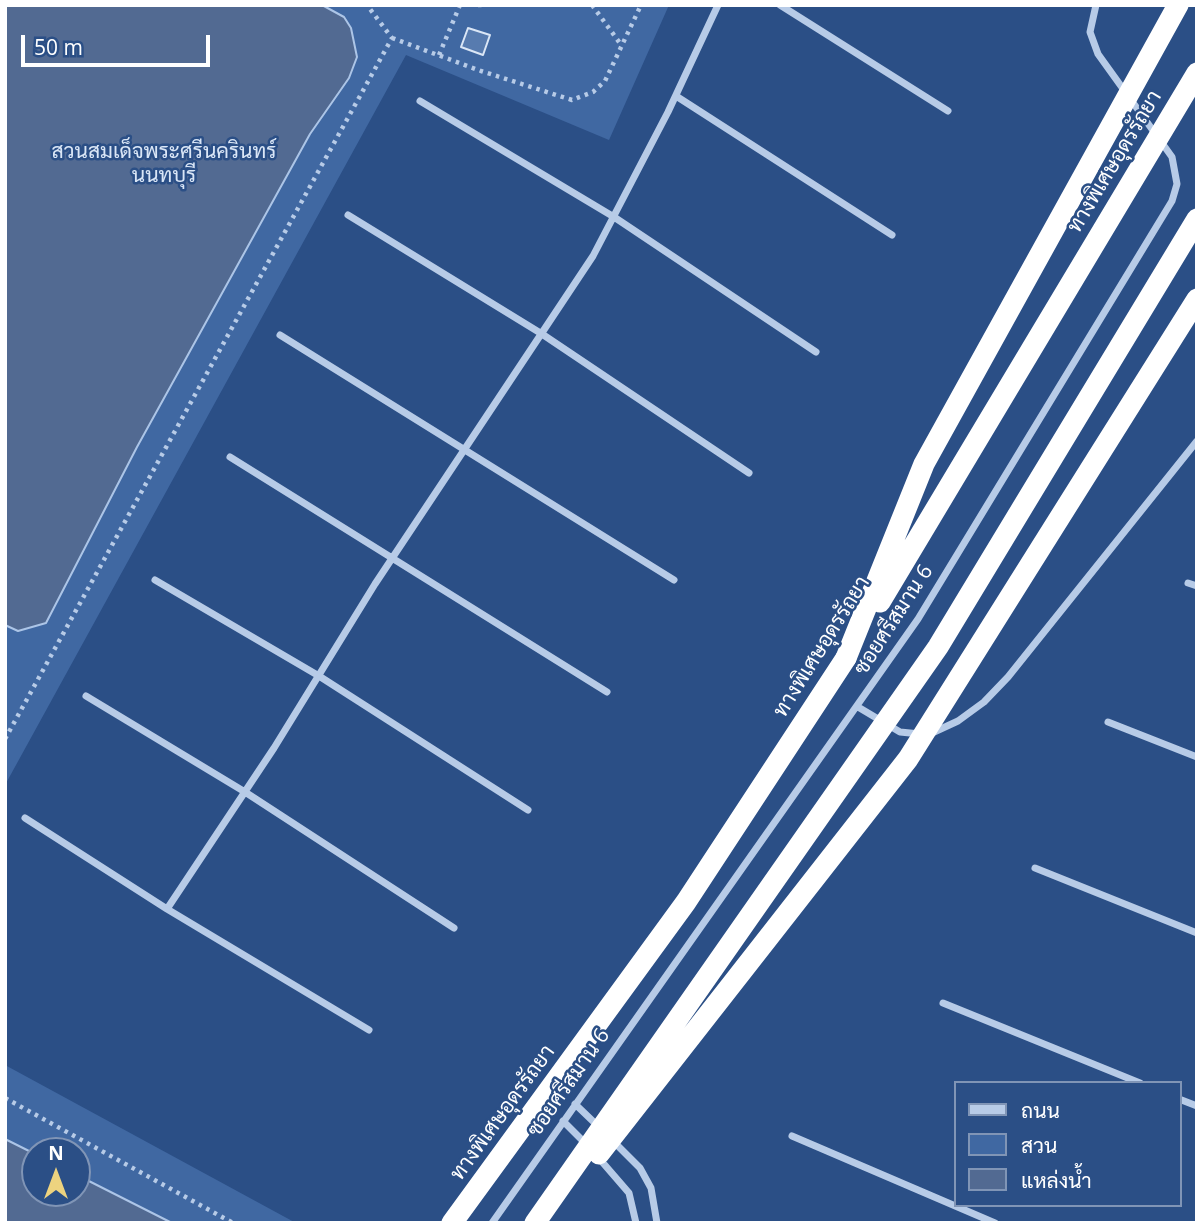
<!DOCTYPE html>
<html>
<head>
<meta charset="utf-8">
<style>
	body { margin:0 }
	#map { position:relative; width:1202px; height:1228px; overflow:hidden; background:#2b4f86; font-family:"Open Sans",Sarabun,sans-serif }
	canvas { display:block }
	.frame { position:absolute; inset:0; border:7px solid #fff; pointer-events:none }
	.legend { position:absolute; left:954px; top:1081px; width:228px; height:126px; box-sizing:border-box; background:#2b4f86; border:2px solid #8095b6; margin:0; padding:9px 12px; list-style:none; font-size:21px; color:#fff }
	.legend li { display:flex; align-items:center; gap:14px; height:35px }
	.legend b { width:35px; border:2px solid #8095b6 }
	.north { position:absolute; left:21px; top:1137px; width:70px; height:70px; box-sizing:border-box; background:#2b4f86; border:2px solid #8095b6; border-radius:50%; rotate:0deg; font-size:19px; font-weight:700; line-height:28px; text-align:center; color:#fff }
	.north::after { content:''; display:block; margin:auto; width:24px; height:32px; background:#edd37f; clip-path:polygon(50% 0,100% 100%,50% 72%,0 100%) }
	.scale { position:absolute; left:21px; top:35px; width:189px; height:32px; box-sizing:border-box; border:4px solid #fff; border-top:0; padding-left:9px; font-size:21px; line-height:24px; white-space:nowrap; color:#fff; -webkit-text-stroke:5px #2b4f86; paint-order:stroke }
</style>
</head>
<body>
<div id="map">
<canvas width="1202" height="1228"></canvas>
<div class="frame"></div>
<ul class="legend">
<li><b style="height:9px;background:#b7cbe7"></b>ถนน</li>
<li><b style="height:19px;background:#4068a2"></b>สวน</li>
<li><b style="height:19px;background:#526a92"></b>แหล่งน้ำ</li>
</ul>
<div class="north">N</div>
<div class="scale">50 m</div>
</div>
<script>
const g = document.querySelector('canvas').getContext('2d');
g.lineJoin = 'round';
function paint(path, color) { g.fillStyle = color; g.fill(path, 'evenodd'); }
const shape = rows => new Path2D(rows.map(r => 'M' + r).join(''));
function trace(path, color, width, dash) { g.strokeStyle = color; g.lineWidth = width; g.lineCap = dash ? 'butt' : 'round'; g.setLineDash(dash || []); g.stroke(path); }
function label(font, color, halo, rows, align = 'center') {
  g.font = font + ' "Open Sans",Sarabun,sans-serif'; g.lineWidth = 5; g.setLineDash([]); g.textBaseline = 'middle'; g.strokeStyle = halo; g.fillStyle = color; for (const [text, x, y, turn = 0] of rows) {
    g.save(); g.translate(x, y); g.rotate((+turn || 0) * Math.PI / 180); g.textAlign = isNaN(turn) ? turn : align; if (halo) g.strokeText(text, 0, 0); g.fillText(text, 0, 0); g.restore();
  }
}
const green = shape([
	[5,5,669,5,609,140,406,55,5,785],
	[5,1065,283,1216,296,1223,5,1223],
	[35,1151,77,1151,77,1193,35,1193]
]);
const water = shape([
	[5,5,322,5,344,17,351,28,357,57,349,78,310,134,137,447,46,623,18,631,5,625,5,5],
	[5,1139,35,1154,35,1193,77,1193,77,1175,172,1223,5,1223,5,1139]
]);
const building = shape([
	[468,28,490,35,483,55,461,47,468,28]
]);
const path = shape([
	[478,5,484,5],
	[592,5,622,46],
	[392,38,481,71,572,100,593,92,605,81,641,5],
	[439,55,460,5],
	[5,739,392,38,367,5],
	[5,1098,233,1223]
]);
const minor = shape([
	[780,5,948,111],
	[676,96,892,235],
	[420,101,614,217,816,352],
	[348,215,542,334,749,473],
	[280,335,674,580],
	[230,457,607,692],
	[155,580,319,676,528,810],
	[1188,583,1197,586],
	[86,696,245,792,454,928],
	[858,707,900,732,920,734],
	[1108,722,1197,757],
	[932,733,958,721,984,702,1008,677,1197,441],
	[25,818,167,909],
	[1035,868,1197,933],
	[943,1003,1140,1083],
	[369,1030,167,909,274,748,375,584,593,256,668,112,718,5],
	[1179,1099,1197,1106],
	[575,1104,600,1128],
	[563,1121,587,1145],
	[792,1136,995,1223],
	[613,1141,640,1168,651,1188,657,1223],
	[597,1156,629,1193,636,1223],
	[492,1223,918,619,1172,201,1177,184,1172,157,1098,54,1090,32,1096,5]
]);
const motorway = shape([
	[452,1223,686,902,846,658]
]);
const motorwayBridge = shape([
	[880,602,1197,73],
	[846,658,924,464,1178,5],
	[599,1154,908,759,1197,299],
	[535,1223,938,647,1197,219]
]);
const parkNames = [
	["สวนสมเด็จพระศรีนครินทร์",164,152],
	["นนทบุรี",164,176]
];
const streetNames = [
	["ทางพิเศษอุดรรัถยา",1115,162,-59],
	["ซอยศรีสมาน 6",894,620,-57],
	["ทางพิเศษอุดรรัถยา",822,647,-58],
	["ซอยศรีสมาน 6",569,1083,-55],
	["ทางพิเศษอุดรรัถยา",503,1113,-54]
];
paint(green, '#4068a2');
paint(water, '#526a92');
trace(water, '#acc5e7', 2);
paint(building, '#577baf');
trace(building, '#dae6f6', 2);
trace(path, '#b7cbe7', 4.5, [3.5, 5]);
trace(minor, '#b7cbe7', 7);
trace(motorway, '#fff', 21);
trace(motorwayBridge, '#fff', 21);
label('21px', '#dae6f6', '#2b4f86', parkNames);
label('21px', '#fff', '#2b4f86', streetNames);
</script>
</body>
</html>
